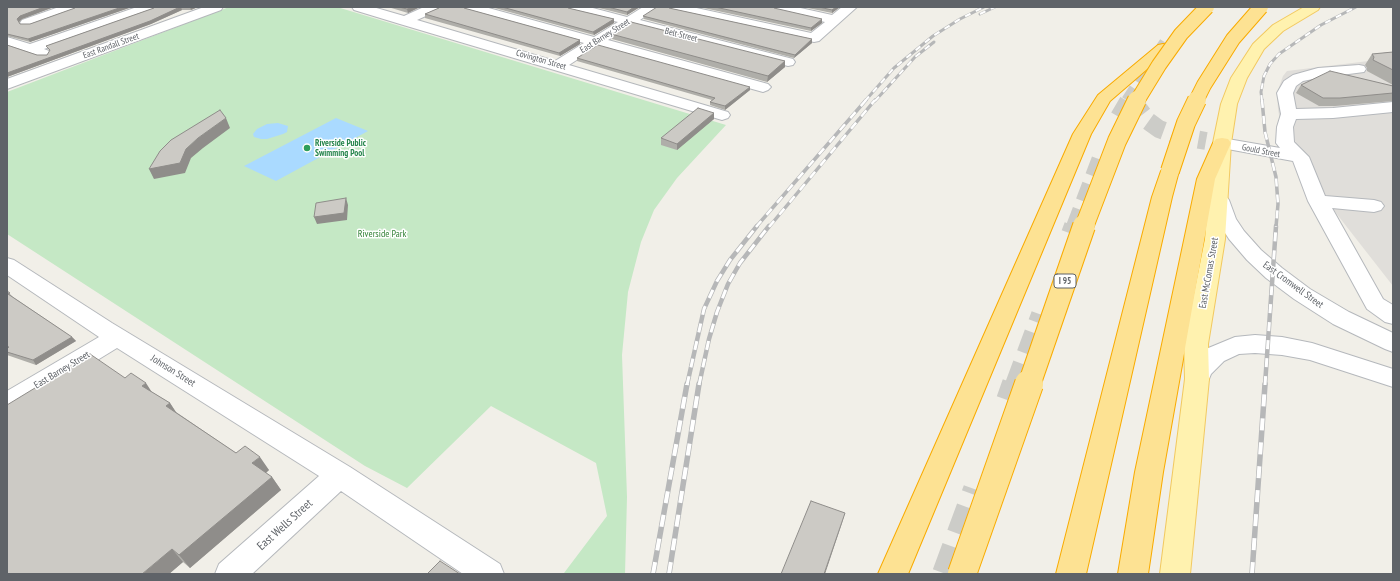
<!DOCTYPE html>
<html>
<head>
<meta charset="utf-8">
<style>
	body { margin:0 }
	#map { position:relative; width:1400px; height:581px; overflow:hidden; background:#f1efe8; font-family:"PT Sans Narrow",sans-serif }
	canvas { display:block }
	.frame { position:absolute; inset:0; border:8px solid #5f6368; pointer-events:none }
</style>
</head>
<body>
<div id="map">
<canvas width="1400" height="581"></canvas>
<div class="frame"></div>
</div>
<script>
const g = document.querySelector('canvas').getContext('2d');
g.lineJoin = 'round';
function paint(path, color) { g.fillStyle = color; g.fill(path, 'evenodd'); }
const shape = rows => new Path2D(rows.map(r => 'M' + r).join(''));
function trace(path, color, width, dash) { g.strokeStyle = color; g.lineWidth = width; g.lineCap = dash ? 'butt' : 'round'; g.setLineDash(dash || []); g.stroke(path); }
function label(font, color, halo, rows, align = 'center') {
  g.font = font + ' "PT Sans Narrow",sans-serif'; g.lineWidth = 3; g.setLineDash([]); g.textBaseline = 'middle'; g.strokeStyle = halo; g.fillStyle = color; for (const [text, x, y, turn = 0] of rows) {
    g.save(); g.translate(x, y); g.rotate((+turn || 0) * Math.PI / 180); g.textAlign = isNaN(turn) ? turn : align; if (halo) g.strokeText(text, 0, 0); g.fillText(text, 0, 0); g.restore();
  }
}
const industrial = shape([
	[1393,58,1393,286,1336,213,1289,146,1281,127,1278,109,1277,93,1283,76,1287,71]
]);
const green = shape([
	[229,7,337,7,726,125,677,178,654,210,641,242,628,292,622,355,627,497,625,574,564,573,607,516,596,463,491,406,407,488,365,466,7,234,7,92]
]);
const water = shape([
	[336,118,368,131,276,181,244,166],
	[278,123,288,126,287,132,283,134,267,139,261,139,254,137,253,134,257,129,267,124]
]);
const majorTunnelFar3 = shape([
	[1130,98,1133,101],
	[1128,101,1166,43]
]);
const majorTunnelFar2 = shape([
	[1132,100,1148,121,1159,129,1178,136,1206,141],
	[1119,117,1129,100],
	[1075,227,1101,158]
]);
const majorTunnelFar1 = shape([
	[1072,234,1075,226],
	[1016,385,1042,315]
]);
const majorTunnel = shape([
	[1010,401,1016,384],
	[946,574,977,490]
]);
const minor = shape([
	[59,7,78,7,76,10,32,26,27,27,22,26,20,23,22,20,59,7],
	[137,7,157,7,155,10,44,49,49,51,51,54,49,57,44,58,39,57,7,46,7,37,30,44,137,7],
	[204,7,223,7,221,10,7,89,7,79,204,7],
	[352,7,373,7,404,16,424,7,441,7,439,10,417,20,555,61,584,43,465,10,463,7,485,7,594,37,618,22,569,10,567,7,589,7,627,17,643,7,659,7,640,20,793,59,795,62,793,65,788,66,631,26,608,40,768,84,771,87,768,90,763,92,598,46,569,65,728,112,730,115,728,118,722,120,400,24,354,10,352,7],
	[667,7,692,7,811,33,825,22,774,10,772,7,796,7,832,15,842,7,857,7,819,41,814,42,674,11,669,10,667,7],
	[1359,65,1364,66,1366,69,1364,72,1318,78,1303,81,1296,86,1293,93,1296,109,1333,108,1393,102,1393,112,1333,118,1296,119,1293,127,1294,142,1309,157,1325,196,1374,200,1381,202,1384,206,1381,210,1374,212,1332,208,1383,299,1393,305,1393,324,1385,322,1367,309,1308,201,1293,161,1222,148,1216,147,1213,143,1216,139,1222,138,1280,148,1276,143,1277,127,1281,114,1277,93,1284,81,1293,75,1318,68,1359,65],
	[1219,194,1226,196,1229,200,1236,219,1244,231,1261,250,1282,268,1310,289,1349,312,1393,333,1393,352,1385,349,1333,324,1294,299,1266,278,1247,260,1229,239,1216,219,1209,200,1212,196,1219,194],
	[7,258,14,260,112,323,350,467,500,564,504,574,463,574,341,491,252,574,215,574,219,564,319,476,117,348,16,410,7,413,7,391,99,337,7,275,7,258],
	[1255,335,1282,337,1312,343,1393,369,1393,387,1310,360,1282,355,1255,353,1239,354,1224,361,1211,374,1206,386,1197,388,1188,386,1185,379,1189,369,1192,363,1206,349,1235,337,1255,335]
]);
const major = shape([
	[1304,7,1320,7,1318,10,1283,31,1264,49,1247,78,1237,104,1231,143,1225,239,1208,344,1209,379,1190,574,1160,574,1185,379,1184,344,1205,239,1213,143,1221,104,1231,78,1253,44,1273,25,1304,7]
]);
const highway = shape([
	[1163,44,1168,45,1170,48,1168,51,1110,101,1091,134,908,574,878,574,1073,134,1098,95,1158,45,1163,44],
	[1222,138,1228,139,1231,143,1215,179,1163,472,1148,574,1118,574,1135,472,1197,179,1213,143,1216,139,1222,138],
	[1170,166,1176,167,1179,171,1172,197,1086,574,1056,574,1152,197,1161,171,1164,167,1170,166]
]);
const railFar3 = shape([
	[980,14,995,7],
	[865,101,894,68,933,36,960,19,984,7],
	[875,101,915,57,934,42],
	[1262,101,1261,92,1264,76,1270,64,1279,54,1321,25,1356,7]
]);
const railFar2 = shape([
	[1262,100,1265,132,1276,177,1278,204,1276,227],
	[756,227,866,100],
	[769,227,875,100]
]);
const railFar1 = shape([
	[687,385,704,309,717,281,730,260,757,226],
	[699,385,709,339,717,312,728,284,740,263,769,226],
	[1265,385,1276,226]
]);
const rail = shape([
	[653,574,687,384],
	[669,574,699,384],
	[1252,574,1265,384]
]);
const highwayBridgeFar3 = shape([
	[1137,101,1159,65,1181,34,1207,7],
	[1196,101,1204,85,1233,39,1261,7]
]);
const highwayBridgeFar2 = shape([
	[1170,171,1186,123,1197,100],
	[1084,227,1117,141,1137,100]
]);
const highwayBridgeFar1 = shape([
	[1029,385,1084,226]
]);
const highwayBridge = shape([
	[962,574,1029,384]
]);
const wall = shape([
	[7,7,54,7,22,19,19,22,20,24,30,24,75,8,132,7,30,42,7,36],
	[155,7,198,7,191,10,182,10,151,24,7,77,7,45,37,55,47,55,50,51,46,46,154,8],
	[388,7,420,7,408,13],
	[491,7,568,7,568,8,614,19,614,23,594,35],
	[595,7,640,7,627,15],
	[699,7,773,7,774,8,822,23,811,31],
	[803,7,840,7,832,13],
	[439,8,464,8,580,40,580,44,560,56,425,18,425,14],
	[669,8,812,39,812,43,794,58,644,19,643,16],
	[611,34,785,61,785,67,767,82,612,39],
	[1393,52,1393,85,1367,71,1367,68,1365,65,1372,54],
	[577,58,750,90,725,110,710,105,710,102,712,100,577,61],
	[1301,85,1393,86,1393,101,1335,106,1319,106,1296,93],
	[714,113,714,119,677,150,661,145,661,138],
	[7,291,13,297,72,337,76,341,36,365,7,355],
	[56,378,125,378,152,392,170,403,176,412,236,453,269,470,266,473,272,477,281,490,190,568,183,562,169,574]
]);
const shadedWall = shape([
	[44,7,54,7,22,19,19,22,17,19,20,16],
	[122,7,132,7,30,42,28,39],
	[181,7,182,10,151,24,7,77,7,73],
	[190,7,198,7,191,10],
	[412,7,420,7,408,13,407,9],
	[634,7,640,7,627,15,627,12],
	[836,7,840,7,832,13,832,10],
	[614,19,614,23,594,35,593,32],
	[822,19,822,23,811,31,811,28],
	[812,39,812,43,794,58,795,55],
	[580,40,580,44,560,56,559,53],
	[785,61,785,67,767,82,768,76],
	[750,87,750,90,725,110,725,106],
	[714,113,714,119,677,150,677,144],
	[226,118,230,128,203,148,191,158,185,173,154,179,149,169,186,149,198,138],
	[346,198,348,205,347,220,317,224,314,217],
	[72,337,76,341,36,365,33,360],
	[146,383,155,397,142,386],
	[170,403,179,417,166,406],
	[260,457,269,470,261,477,252,463],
	[272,477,281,490,190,568,179,555],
	[845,513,842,523,825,574,824,574],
	[172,549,183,562,169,574,142,574]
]);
const building = shape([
	[7,7,44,7,20,16,17,19,20,24,30,24,75,8,76,7,122,7,28,39,7,34,7,7],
	[155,7,180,7,150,21,7,73,7,45,37,55,47,55,50,50,46,46,154,8,155,7],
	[399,7,412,7,407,9,399,7],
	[440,7,463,7,464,8,580,40,559,53,425,14,439,8,440,7],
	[502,7,568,7,568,8,614,19,593,32,502,7],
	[608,7,634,7,627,12,608,7],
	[657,7,668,7,669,8,812,39,795,55,643,16,657,7],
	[715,7,773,7,774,8,822,19,811,28,715,7],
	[819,7,836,7,832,10,819,7],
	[631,22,785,61,768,76,611,34,631,22],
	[598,45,750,87,725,106,710,102,715,98,577,58,598,45],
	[1393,52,1393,70,1373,60,1374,57,1372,54,1393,52],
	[1330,71,1393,86,1393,93,1340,98,1323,98,1301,85,1330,71],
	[698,108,714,113,677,144,661,138,698,108],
	[220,110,226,118,198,138,186,149,180,163,149,169,160,151,171,140,220,110],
	[346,198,344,213,314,217,316,203,346,198],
	[7,291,10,293,8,294,72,337,33,360,7,352,7,348,9,347,7,347,7,291],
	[90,354,125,378,131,373,146,383,142,386,170,403,166,406,236,453,245,446,260,457,252,463,272,477,179,555,172,549,142,574,7,574,7,405,53,377,56,378,57,374,90,354],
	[811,501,845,513,824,574,781,574,811,501],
	[440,561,460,574,427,574,440,561]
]);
const markers = [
	[307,148,4,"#2e9e5b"]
];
const farStreetnames = [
	["Belt Street",681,35,14],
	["East Barney Street",605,36,-32],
	["East Randall Street",111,46,-20],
	["Covington Street",541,60,16],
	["Gould Street",1261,151,11]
];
const farLeisurenames = [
	["Riverside Public",315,143],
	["Swimming Pool",315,153]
];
const shields = [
	[1065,281,22]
];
const shieldNames = [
	["I 95",1065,281]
];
const parkNames = [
	["Riverside Park",382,234]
];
const streetNames = [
	["East McComas Street",1209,273,-80],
	["East Cromwell Street",1293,285,36],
	["East Barney Street",62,370,-31],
	["Johnson Street",173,371,32]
];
const nearStreetnames = [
	["East Wells Street",285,525,-42]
];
paint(industrial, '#e0deda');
paint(green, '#c5e8c5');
paint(water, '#aadaff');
trace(majorTunnelFar3, '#ccccc8', 14, [14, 7]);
trace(majorTunnelFar2, '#ccccc8', 18, [18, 9]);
trace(majorTunnelFar1, '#ccccc8', 22, [22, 11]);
trace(majorTunnel, '#ccccc8', 28, [28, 14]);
trace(minor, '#b5b8bc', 2);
trace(major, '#f2c960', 2);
trace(highway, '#f9ab00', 2);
paint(minor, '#fff');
paint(major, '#fff2af');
paint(highway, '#fde293');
trace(railFar3, '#b6b7b8', 3);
trace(railFar2, '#b6b7b8', 3.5);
trace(railFar1, '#b6b7b8', 4.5);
trace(rail, '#b6b7b8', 5.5);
trace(railFar3, '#fff', 2, [6]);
trace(railFar2, '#fff', 2.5, [8]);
trace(railFar1, '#fff', 3, [9]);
trace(rail, '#fff', 4, [12]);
trace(highwayBridgeFar3, '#f9ab00', 16, []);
trace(highwayBridgeFar2, '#f9ab00', 20, []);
trace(highwayBridgeFar1, '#f9ab00', 24, []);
trace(highwayBridge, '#f9ab00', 30, []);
trace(highwayBridgeFar3, '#fde293', 14);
trace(highwayBridgeFar2, '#fde293', 18);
trace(highwayBridgeFar1, '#fde293', 22);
trace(highwayBridge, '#fde293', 28);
paint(wall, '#afaea9');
paint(shadedWall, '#8f8d8a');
paint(building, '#cccac5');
trace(building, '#8f8d8a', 1);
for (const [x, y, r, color] of markers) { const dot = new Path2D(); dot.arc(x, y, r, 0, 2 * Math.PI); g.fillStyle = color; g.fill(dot); trace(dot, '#fff', 1.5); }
label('9px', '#5f6368', '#fff', farStreetnames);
label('bold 9px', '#27864d', '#fff', farLeisurenames, 'left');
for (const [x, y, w] of shields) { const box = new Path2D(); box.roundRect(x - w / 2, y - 7, w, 14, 3); g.fillStyle = '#fff'; g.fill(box); trace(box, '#5f6368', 1); }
label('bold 9px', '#5f6368', null, shieldNames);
label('10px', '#348238', '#fff', parkNames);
label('10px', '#5f6368', '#fff', streetNames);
label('12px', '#5f6368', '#fff', nearStreetnames);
</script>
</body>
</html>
